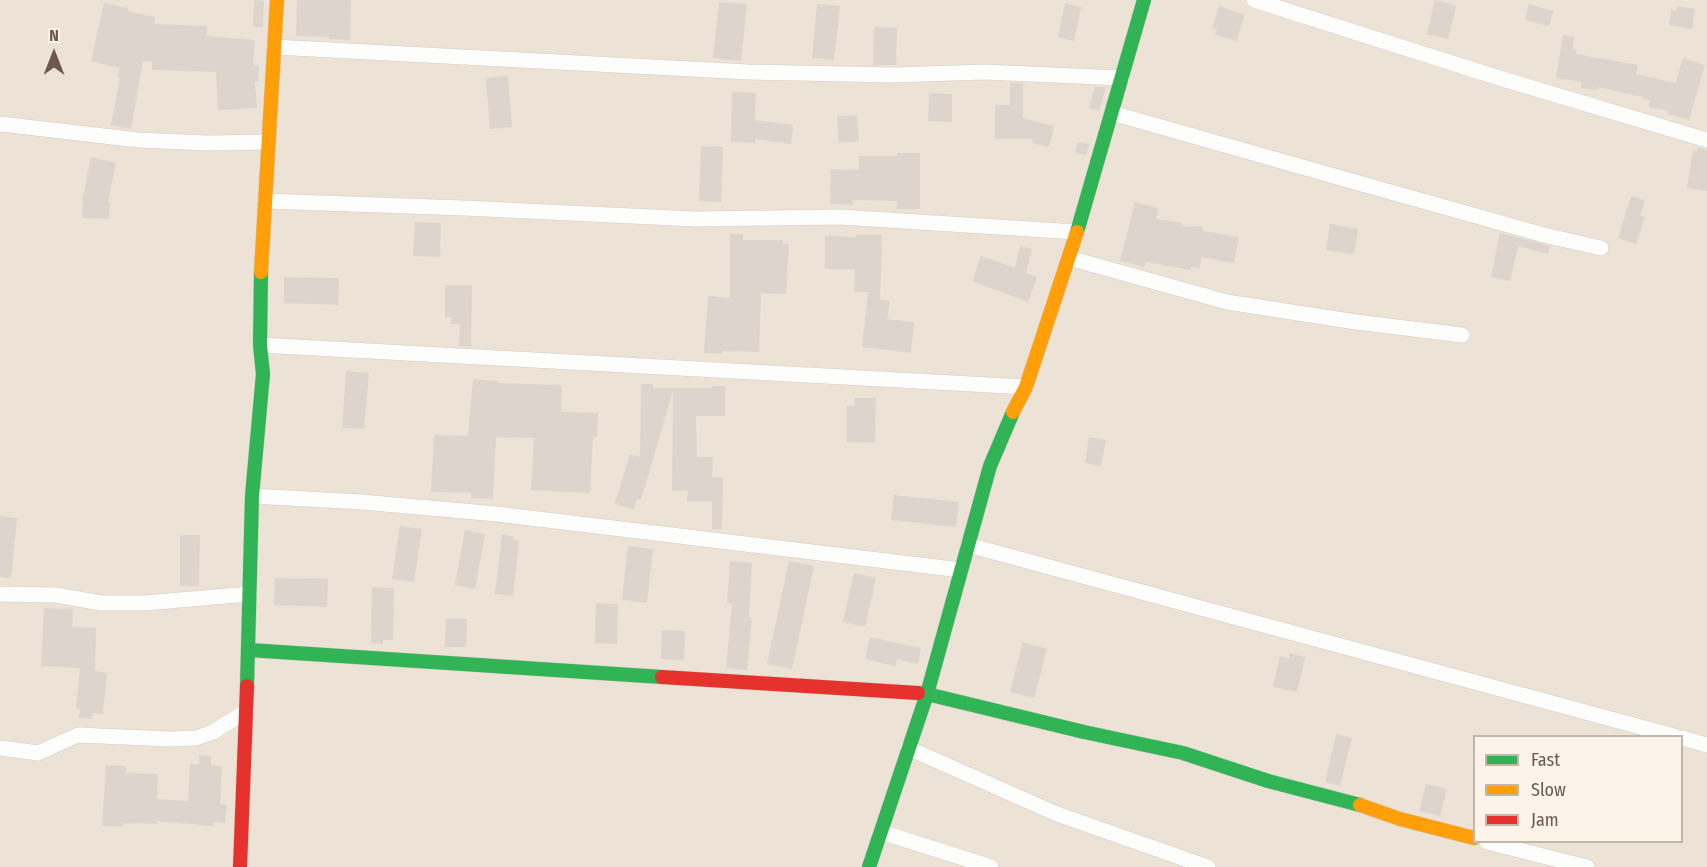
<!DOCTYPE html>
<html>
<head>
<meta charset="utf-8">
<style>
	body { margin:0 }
	#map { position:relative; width:1707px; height:867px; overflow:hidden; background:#f4efe7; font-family:"Fira Sans Condensed",sans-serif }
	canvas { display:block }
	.legend { position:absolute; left:1473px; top:735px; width:210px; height:108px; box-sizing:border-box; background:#fcf4e8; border:2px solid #c3b6aa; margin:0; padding:8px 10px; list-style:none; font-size:18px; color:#6d584c }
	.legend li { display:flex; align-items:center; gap:12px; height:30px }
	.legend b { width:30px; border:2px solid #c3b6aa }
	.north { position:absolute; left:24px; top:24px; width:60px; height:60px; -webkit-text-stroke:4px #fcf4e8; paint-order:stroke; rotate:0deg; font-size:16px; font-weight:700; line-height:24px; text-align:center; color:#6d584c }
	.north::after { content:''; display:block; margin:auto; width:21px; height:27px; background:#6d584c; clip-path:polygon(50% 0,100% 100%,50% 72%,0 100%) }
</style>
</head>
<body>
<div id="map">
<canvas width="1707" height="867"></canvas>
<ul class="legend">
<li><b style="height:8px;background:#30b455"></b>Fast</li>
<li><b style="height:8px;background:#ff9f0a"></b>Slow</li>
<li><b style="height:8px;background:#e5322d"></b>Jam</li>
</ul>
<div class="north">N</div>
</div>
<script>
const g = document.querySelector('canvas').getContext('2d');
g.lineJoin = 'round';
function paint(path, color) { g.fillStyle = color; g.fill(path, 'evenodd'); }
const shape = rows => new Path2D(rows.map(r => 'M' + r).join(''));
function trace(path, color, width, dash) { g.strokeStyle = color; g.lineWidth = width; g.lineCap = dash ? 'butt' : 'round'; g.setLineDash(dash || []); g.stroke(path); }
const residential = shape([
	[0,0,1707,0,1707,867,0,867],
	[1474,736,1682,736,1682,842,1474,842]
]);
const building = shape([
	[254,0,264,1,263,27,253,27],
	[297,0,351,0,350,40,329,39,329,37,296,36],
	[1435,0,1456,6,1448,39,1427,34],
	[719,2,747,4,741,61,713,58],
	[104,3,128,8,128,11,155,17,154,24,207,26,206,36,255,40,253,65,259,66,258,82,255,82,257,108,218,110,216,72,152,70,152,61,143,61,131,129,111,125,120,78,118,77,119,68,91,61],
	[1065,3,1081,7,1074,41,1058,37],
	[817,4,840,6,834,60,812,58],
	[1529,4,1553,11,1549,26,1525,20],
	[1219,6,1245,15,1236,41,1215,35,1217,30,1212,28],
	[1677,6,1695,9,1692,29,1669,25,1671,10,1676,11],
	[874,27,897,28,896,65,873,65],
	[1563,35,1575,37,1572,49,1577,50,1576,54,1638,65,1636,74,1676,83,1683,58,1705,65,1689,120,1667,114,1668,111,1649,107,1650,100,1643,99,1643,97,1598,87,1597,90,1581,88,1582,82,1556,78],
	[508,76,512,127,490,129,486,78],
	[1010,83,1023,83,1023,118,1054,126,1049,147,1032,143,1033,139,995,139,995,105,1010,105],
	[1095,87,1106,87,1099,111,1089,108],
	[732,92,756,93,755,120,793,125,791,144,755,139,755,143,731,142],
	[929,93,952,94,952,122,928,121],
	[857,115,859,141,839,143,837,116],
	[1078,142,1089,144,1086,155,1075,153],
	[701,146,723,147,721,202,699,201],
	[1698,147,1707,150,1707,191,1687,188,1693,150,1697,151],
	[897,153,920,153,920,209,897,209,897,201,853,200,853,205,830,204,831,169,859,170,859,156,897,156],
	[91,157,116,163,108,203,110,203,109,219,82,218,83,196],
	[1631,196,1645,200,1640,216,1645,217,1636,244,1618,238],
	[1135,202,1159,208,1156,219,1182,223,1182,226,1203,227,1203,231,1239,237,1234,263,1201,257,1200,268,1191,267,1191,270,1146,262,1144,267,1120,261],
	[415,222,441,223,440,257,413,256],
	[1330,224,1358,229,1354,254,1326,250],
	[1500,233,1550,246,1548,254,1518,246,1510,281,1491,277],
	[730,234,743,234,743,240,783,240,783,244,789,244,786,294,761,293,759,352,722,351,722,354,704,353,708,296,730,298],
	[856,235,882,235,880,300,890,301,887,319,914,322,911,353,862,347,868,292,854,292,855,269,825,269,825,236,856,237],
	[1020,246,1032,249,1026,273,1037,277,1028,302,972,281,981,256,1015,268],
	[284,277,339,278,338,305,284,303],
	[445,285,472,285,471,347,459,346,460,324,451,324,451,317,445,317],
	[346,371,369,373,364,429,342,428],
	[473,379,498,381,498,383,562,385,561,412,598,413,597,437,593,437,590,493,531,490,534,438,496,437,493,499,471,498,471,493,431,492,434,435,468,436],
	[641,384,653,384,653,388,712,388,712,386,725,386,725,416,696,416,697,457,713,457,712,477,723,477,722,529,712,529,712,501,687,501,688,491,672,491,673,390,641,500,637,499,634,509,615,504,630,454,640,457],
	[855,398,876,398,875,443,847,442,847,406,854,406],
	[1089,437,1106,440,1101,466,1085,463],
	[894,495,959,502,956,527,891,520],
	[0,516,17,518,11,578,0,577],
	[400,526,422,529,414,582,392,579],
	[465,530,485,534,475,589,455,585],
	[180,535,200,535,199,586,180,586],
	[502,535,513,536,513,540,519,541,513,596,495,594],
	[628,546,653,549,647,603,622,600],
	[730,561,752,563,749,617,752,617,747,670,726,668,732,603,727,603],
	[789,561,814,566,792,669,767,664],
	[854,573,876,578,865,627,843,622],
	[275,578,328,579,327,607,274,605],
	[372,587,394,588,393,640,383,640,383,644,371,643],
	[596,603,618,604,617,644,595,643],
	[44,608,73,609,72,627,96,628,95,671,107,673,103,714,93,713,92,719,79,718,80,709,76,708,80,668,41,666],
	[446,619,467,619,466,647,445,647],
	[662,630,685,631,684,660,661,659],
	[870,637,921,648,918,664,897,659,895,666,865,659],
	[1023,642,1047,649,1034,698,1010,692],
	[1290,653,1305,657,1297,692,1273,687,1280,656,1289,658],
	[1336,734,1352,738,1340,786,1325,782],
	[199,755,211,756,211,765,222,766,220,804,227,805,225,823,214,822,213,826,157,821,157,824,123,823,123,827,102,826,106,765,126,766,126,773,158,774,157,799,188,801,190,764,199,765],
	[1426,784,1447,789,1440,816,1419,811]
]);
const street = shape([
	[1254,0,1496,77,1707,140],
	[274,47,748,72,894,75,984,72,1122,78],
	[1112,113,1348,180,1544,235,1601,248],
	[0,124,138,140,208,143,267,142],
	[265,201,464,208,695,219,840,217,1077,232],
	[1069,258,1227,302,1356,322,1462,335],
	[260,345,1026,387],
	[252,496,362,502,497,514,961,570],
	[968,545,1674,736],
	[0,594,56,595,101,603,145,603,249,594],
	[1682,738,1707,745],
	[0,748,38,753,78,735,170,739,196,738,213,732,247,711],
	[908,748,1057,814,1208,867],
	[881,832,991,867],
	[1487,842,1587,867]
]);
const fast = shape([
	[1077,232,1144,0],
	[249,650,662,677],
	[247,686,252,496,263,374,260,345,261,272],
	[918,693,927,694,1084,732,1183,753,1268,781,1360,805],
	[869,867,927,694,990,466,1013,412]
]);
const slow = shape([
	[261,272,277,0],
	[1013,412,1026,387,1077,232],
	[1360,805,1400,819,1474,838]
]);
const jam = shape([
	[662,677,918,693],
	[240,867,247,686]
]);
paint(residential, '#ece2d5');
paint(building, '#ddd5cd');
trace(street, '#d3ccc6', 16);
trace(fast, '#d2cbc4', 15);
trace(slow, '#d2cbc4', 15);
trace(jam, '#d2cbc4', 15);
trace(street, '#fdfdfb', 15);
trace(fast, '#30b455', 14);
trace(slow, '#ff9f0a', 14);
trace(jam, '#e5322d', 14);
</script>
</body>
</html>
